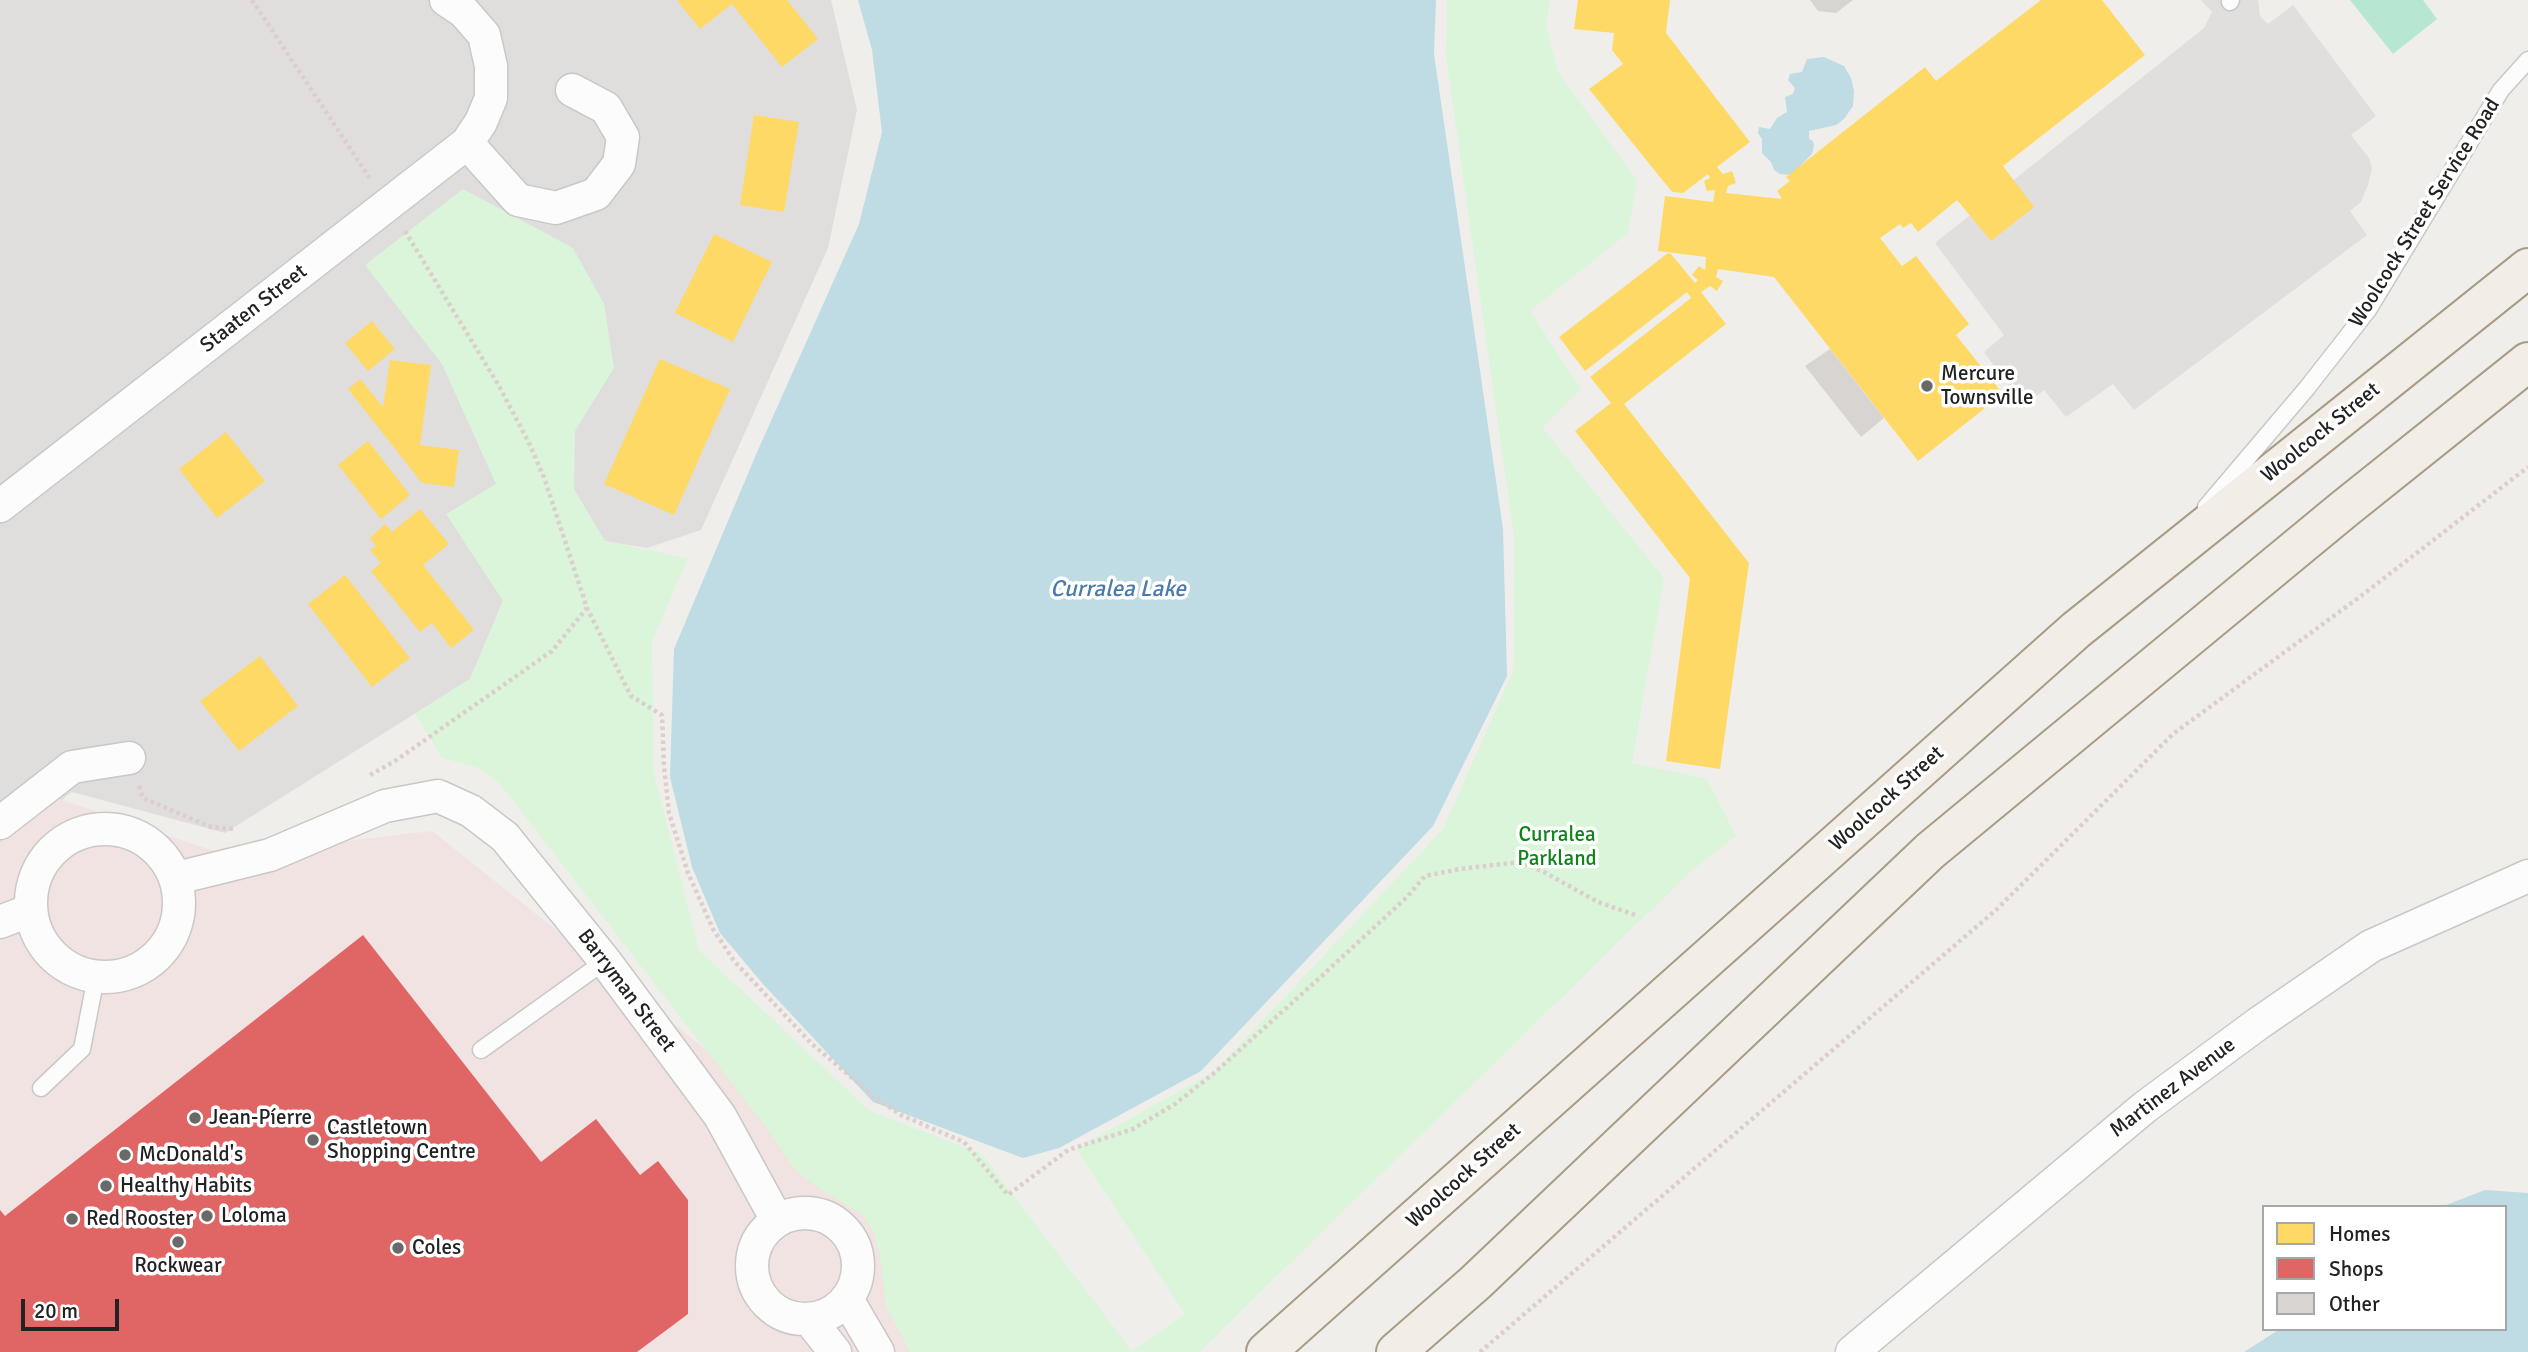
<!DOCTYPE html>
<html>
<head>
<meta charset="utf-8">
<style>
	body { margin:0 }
	#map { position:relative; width:2528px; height:1352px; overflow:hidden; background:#f0eeeb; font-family:Signika,sans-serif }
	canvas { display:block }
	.legend { position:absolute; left:2262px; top:1205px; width:245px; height:126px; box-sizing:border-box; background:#fff; border:2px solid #a7a7a7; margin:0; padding:9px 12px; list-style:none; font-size:21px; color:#222 }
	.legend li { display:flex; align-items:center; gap:14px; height:35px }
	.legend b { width:35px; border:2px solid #a7a7a7 }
	.scale { position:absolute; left:21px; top:1299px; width:98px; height:32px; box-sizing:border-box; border:4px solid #222; border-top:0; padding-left:9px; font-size:21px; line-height:24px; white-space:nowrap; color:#222; -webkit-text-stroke:5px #fff; paint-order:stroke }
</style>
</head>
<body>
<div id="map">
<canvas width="2528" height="1352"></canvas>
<ul class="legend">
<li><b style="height:19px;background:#ffd966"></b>Homes</li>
<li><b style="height:19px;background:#e06666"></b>Shops</li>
<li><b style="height:19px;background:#d7d4d2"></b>Other</li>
</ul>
<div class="scale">20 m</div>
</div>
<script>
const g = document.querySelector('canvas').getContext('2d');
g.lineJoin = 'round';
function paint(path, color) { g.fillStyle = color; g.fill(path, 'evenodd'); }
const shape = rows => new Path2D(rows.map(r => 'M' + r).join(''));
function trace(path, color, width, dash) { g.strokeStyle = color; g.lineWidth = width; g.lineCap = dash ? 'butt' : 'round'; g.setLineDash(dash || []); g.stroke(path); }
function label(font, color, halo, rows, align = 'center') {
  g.font = font + ' Signika,sans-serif'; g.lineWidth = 7; g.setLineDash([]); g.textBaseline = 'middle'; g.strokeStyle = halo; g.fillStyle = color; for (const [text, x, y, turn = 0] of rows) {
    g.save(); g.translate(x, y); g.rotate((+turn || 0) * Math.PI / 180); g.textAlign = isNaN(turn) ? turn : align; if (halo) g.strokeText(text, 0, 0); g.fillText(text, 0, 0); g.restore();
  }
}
const residential = shape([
	[0,0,831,0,857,110,828,248,701,530,647,548,605,541,503,601,470,679,225,833,72,792,0,849]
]);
const commercial = shape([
	[56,798,226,855,432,831,899,1204,1010,1352,0,1352,0,843]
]);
const park = shape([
	[1447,0,1550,0,1546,25,1558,72,1637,180,1628,233,1530,311,1581,389,1542,427,1664,578,1632,763,1707,779,1736,836,1692,870,1199,1352,910,1352,886,1306,880,1256,873,1231,862,1214,823,1191,796,1171,768,1130,500,784,479,768,442,758,415,714,470,679,503,601,446,514,496,484,442,364,365,265,463,189,573,248,604,304,614,368,575,431,574,489,605,541,688,558,652,641,654,774,699,950,870,1111,982,1154,1132,1351,1185,1314,1076,1149,1215,1071,1443,829,1514,669,1514,536,1446,57]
]);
const pitch = shape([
	[2350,0,2423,0,2437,19,2393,54]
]);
const parking = shape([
	[2201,0,2258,0,2260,16,2268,24,2293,5,2376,116,2351,135,2369,158,2372,168,2368,185,2361,202,2350,211,2367,235,2134,410,2113,384,2066,417,2044,390,2023,406,1984,352,2004,335,1935,243,2204,28,2212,12]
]);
const water = shape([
	[858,0,1436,0,1434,54,1503,529,1507,676,1433,826,1201,1071,1059,1148,1023,1158,873,1102,763,984,720,933,692,867,670,777,674,649,758,450,859,224,882,132,872,50],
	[1824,57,1844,66,1851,78,1854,91,1853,106,1844,119,1836,125,1809,131,1809,139,1813,141,1814,146,1812,154,1791,175,1780,174,1774,170,1771,162,1762,153,1762,139,1758,133,1759,127,1770,129,1777,118,1787,112,1785,97,1793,94,1795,88,1788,80,1790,74,1802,72,1807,59],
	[2485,1190,2528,1193,2528,1352,2244,1352,2280,1329,2505,1329,2505,1207,2441,1207]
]);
const homes = shape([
	[677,0,787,0,818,39,782,67,732,4,700,29],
	[1578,0,1670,0,1666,33,1750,142,1717,167,1723,174,1732,171,1736,183,1728,186,1726,193,1782,199,1777,191,1790,181,1786,177,1925,67,1936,81,2041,0,2102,0,2145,55,2003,166,2034,207,1991,241,1957,200,1918,232,1911,223,1903,228,1900,224,1880,238,1902,266,1916,256,1969,324,1956,335,2003,394,1918,461,1774,277,1718,269,1716,277,1723,281,1717,291,1710,286,1701,292,1726,324,1624,404,1749,563,1720,769,1666,761,1690,578,1575,431,1611,403,1590,377,1691,298,1687,292,1585,371,1559,337,1668,253,1671,254,1695,283,1698,280,1692,275,1699,266,1705,270,1706,257,1658,251,1665,196,1713,202,1715,190,1707,191,1704,181,1710,178,1708,174,1683,193,1672,192,1589,89,1623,64,1612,50,1614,33,1574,29],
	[754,115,799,122,784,212,740,205],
	[714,234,772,262,733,342,675,313],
	[372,321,395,349,368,371,345,343],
	[660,359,730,389,674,515,604,484],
	[390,360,431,365,420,445,459,450,454,487,422,483,348,389,360,379,383,407],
	[226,432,265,481,217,518,179,469],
	[368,441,410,495,381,519,338,465],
	[420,509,449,544,423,565,474,630,451,648,432,623,420,632,371,571,381,563,370,550,376,546,370,538,385,524,392,532],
	[345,575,410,658,372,687,308,604],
	[260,656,298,706,239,751,200,701]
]);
const shops = shape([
	[363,935,541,1162,596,1119,640,1175,658,1161,688,1200,688,1314,637,1352,0,1352,0,1210,5,1216]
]);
const building = shape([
	[1810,0,1853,0,1836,13,1818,11],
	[1830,349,1884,418,1861,437,1805,366]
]);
const path = shape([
	[252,0,371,180],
	[405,231,499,386,530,445,545,480,587,608,631,696,662,715,664,766,669,813,688,873,713,929,734,961,812,1044,876,1098,901,1115,964,1142,1008,1195,1068,1150,1133,1129,1175,1104,1213,1074,1313,984,1407,897,1425,876,1460,869,1520,862,1544,872,1598,902,1635,915],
	[370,775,395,761,552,651,587,608],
	[139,786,143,798,211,827,235,829],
	[1480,1352,1996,910,2173,734,2361,596,2528,467]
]);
const service = shape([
	[2230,2,2231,0],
	[2206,507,2307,388,2368,310,2501,90,2528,60],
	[481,1050,605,961],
	[41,1088,82,1049,96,977]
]);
const minor = shape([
	[467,143,518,200,556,208,596,194,619,164,623,137,606,108,572,90],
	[0,506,467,143,481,122,491,98,491,66,484,35,464,12,446,0],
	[0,823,72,767,129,758],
	'31 903a74 74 0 1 1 148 0a74 74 0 1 1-148 0Z',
	[177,878,270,855,385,806,438,796,471,811,505,837,605,961,720,1116,777,1220],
	[0,922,31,910],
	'752 1266a53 53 0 1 1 106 0a53 53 0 1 1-106 0Z',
	[847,1299,878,1352],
	[809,1319,835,1352],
	[1852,1352,2145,1107,2259,1023,2371,946,2528,876]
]);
const primary = shape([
	[1266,1352,2076,630,2528,268],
	[1396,1352,1475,1283,1930,851,2343,510,2528,362]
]);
const markers = [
	[1927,386,7,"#6a6968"],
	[195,1118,7,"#6a6968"],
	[313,1140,7,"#6a6968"],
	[125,1155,7,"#6a6968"],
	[106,1186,7,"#6a6968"],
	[207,1216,7,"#6a6968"],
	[72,1219,7,"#6a6968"],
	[178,1242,7,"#6a6968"],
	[398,1248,7,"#6a6968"]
];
const streetNames = [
	["Woolcock Street Service Road",2425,213,-58],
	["Staaten Street",254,309,-38],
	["Woolcock Street",2321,433,-39],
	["Woolcock Street",1887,799,-42],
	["Barryman Street",626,991,53],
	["Martinez Avenue",2173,1088,-37],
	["Woolcock Street",1464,1176,-42]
];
const poiNames = [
	["Mercure",1941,374],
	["Townsville",1941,398],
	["Jean-Píerre",209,1118],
	["Castletown",327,1128],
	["Shopping Centre",327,1152],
	["McDonald's",139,1155],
	["Healthy Habits",120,1186],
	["Loloma",221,1216],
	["Red Rooster",86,1219],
	["Coles",412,1248],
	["Rockwear",178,1266,"center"]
];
const parkNames = [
	["Curralea",1557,835],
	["Parkland",1557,859]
];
const waterNames = [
	["Curralea Lake",1118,590]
];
paint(residential, '#dfdedc');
paint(commercial, '#f1e3e1');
paint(park, '#daf5da');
paint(pitch, '#b7e6d2');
paint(parking, '#e0dfde');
paint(water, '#bfdbe3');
paint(homes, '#ffd966');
paint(shops, '#e06666');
paint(building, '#d7d4d2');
trace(service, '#c9c8c7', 19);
trace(minor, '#c9c8c7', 35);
trace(primary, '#a79c86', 42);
trace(path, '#dccecd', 4.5, [3.5, 3.5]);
trace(service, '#fdfcfc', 16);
trace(minor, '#fdfcfc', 32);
trace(primary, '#f3ede7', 38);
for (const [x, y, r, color] of markers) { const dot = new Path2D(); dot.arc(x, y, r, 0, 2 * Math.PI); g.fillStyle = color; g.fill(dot); trace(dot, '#fff', 2.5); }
label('21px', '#222', '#fff', streetNames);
label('21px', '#222', '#fff', poiNames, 'left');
label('21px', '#0c8416', '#fff', parkNames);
label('italic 23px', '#4a7aab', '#fff', waterNames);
</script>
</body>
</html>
